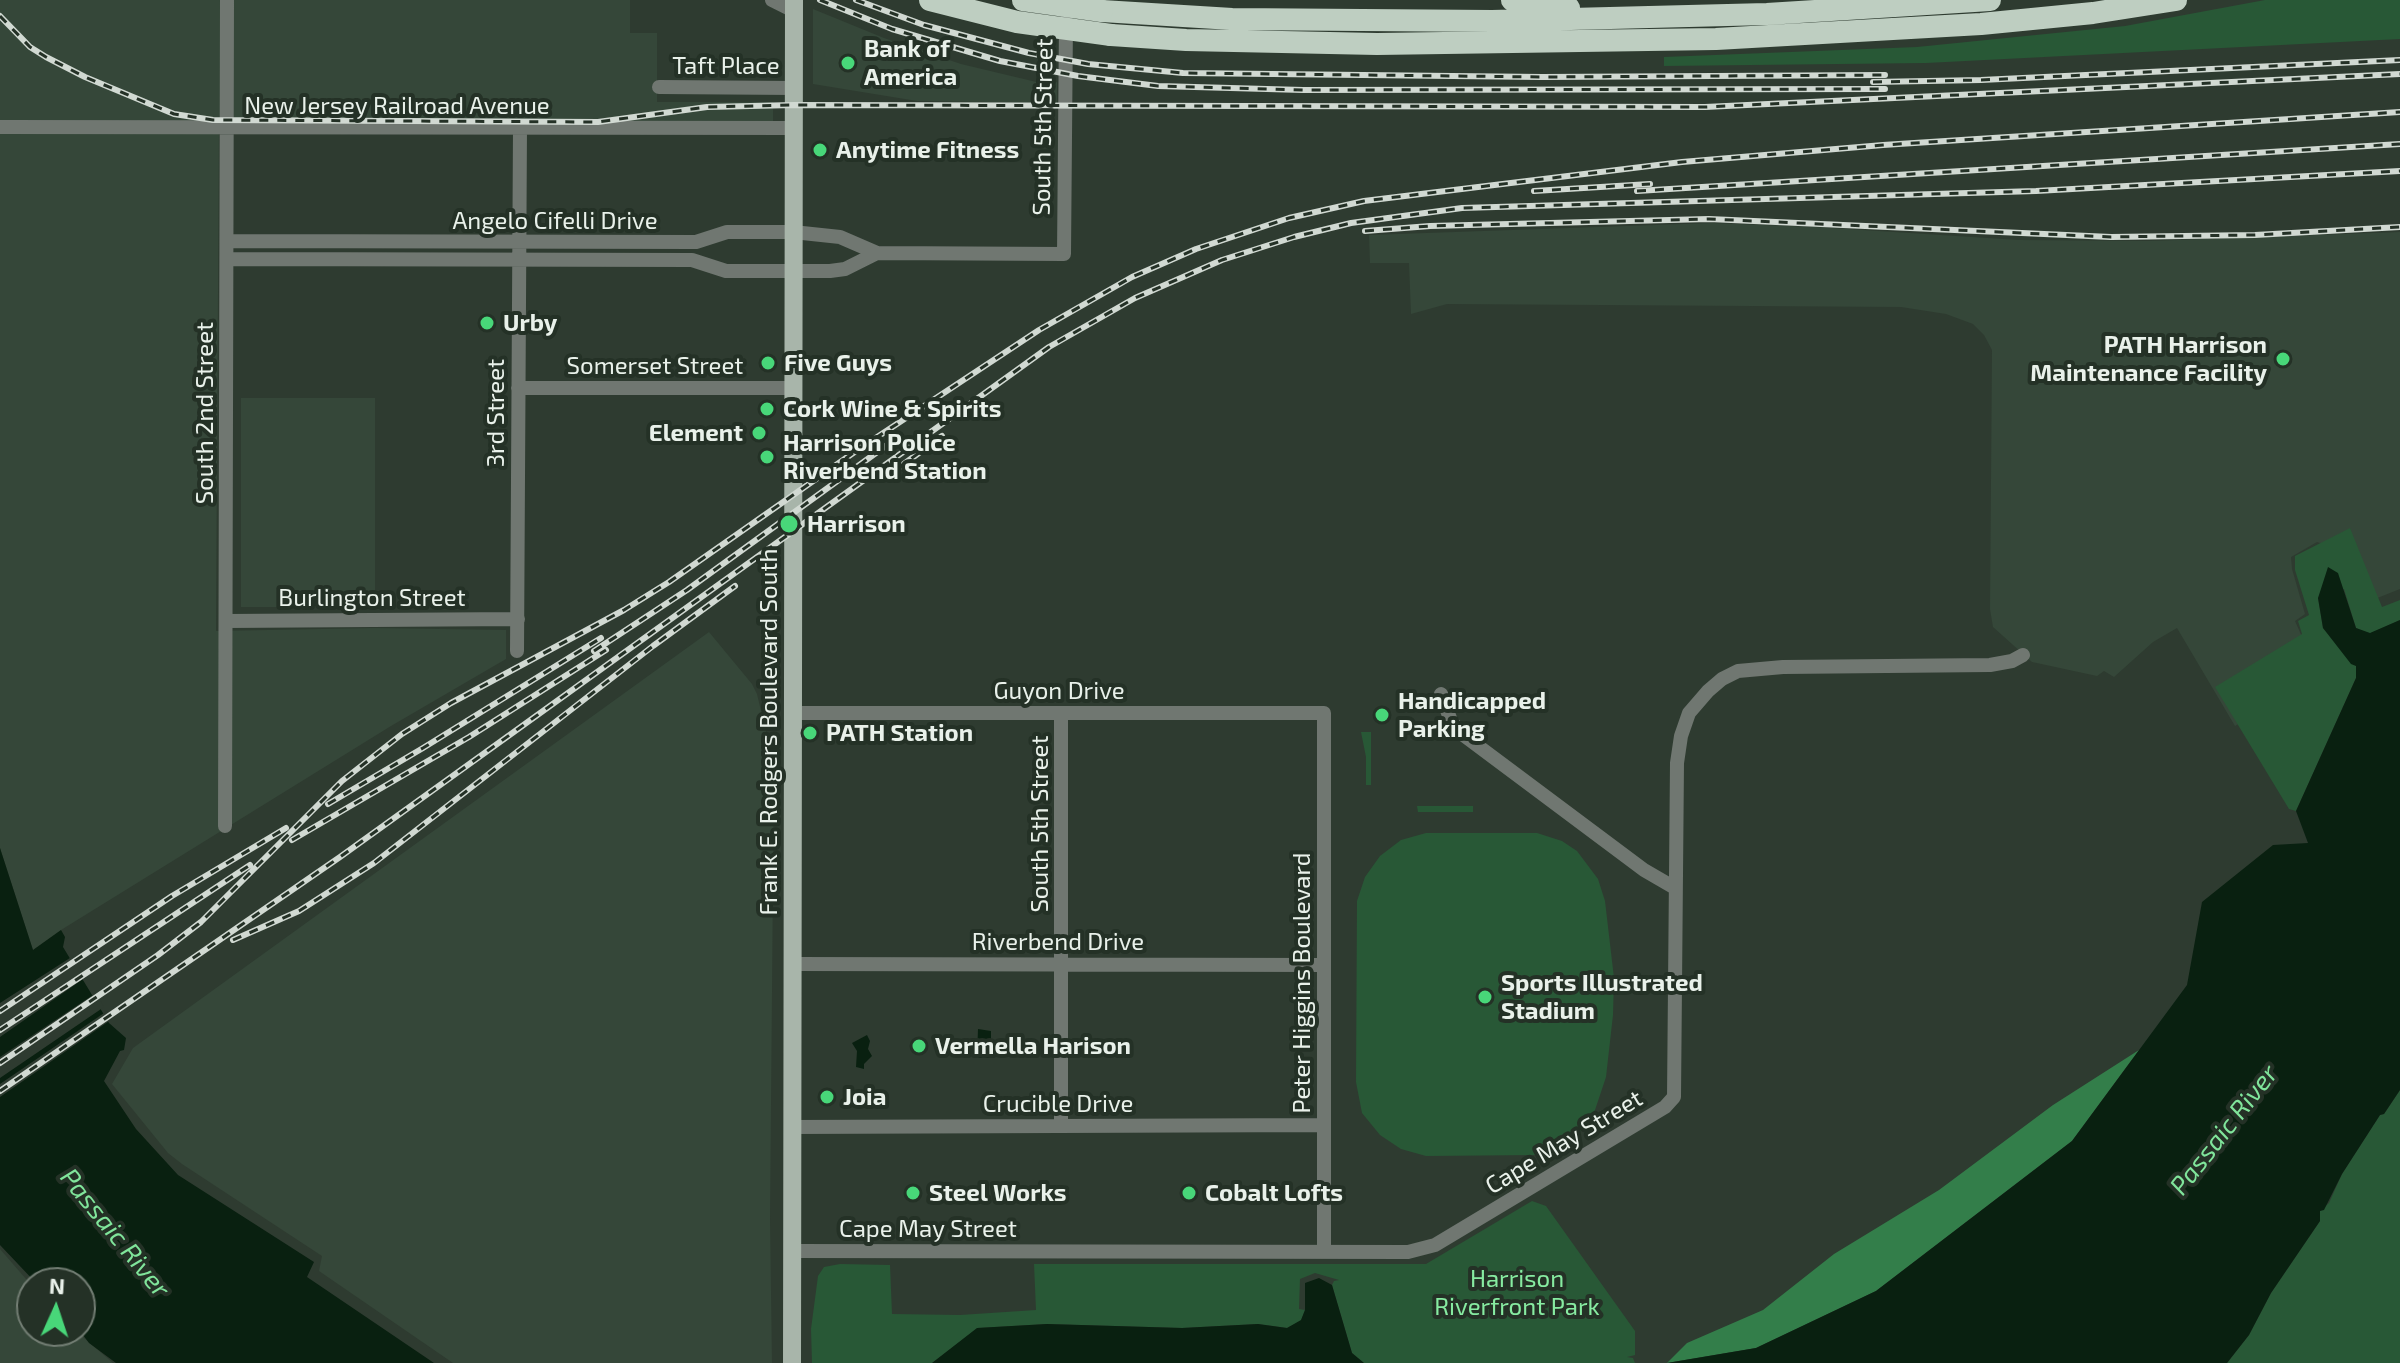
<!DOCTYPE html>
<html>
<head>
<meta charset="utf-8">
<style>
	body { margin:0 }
	#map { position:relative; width:2400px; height:1363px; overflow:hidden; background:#2e3b30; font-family:"Exo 2",sans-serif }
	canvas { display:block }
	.north { position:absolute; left:16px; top:1267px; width:80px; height:80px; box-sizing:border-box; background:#243126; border:2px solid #737e74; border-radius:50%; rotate:3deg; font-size:22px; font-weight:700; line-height:32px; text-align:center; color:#e9f1ea }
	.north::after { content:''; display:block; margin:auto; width:28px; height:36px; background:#48d779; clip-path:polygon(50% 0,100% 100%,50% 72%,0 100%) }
</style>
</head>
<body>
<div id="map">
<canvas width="2400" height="1363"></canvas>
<div class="north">N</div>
</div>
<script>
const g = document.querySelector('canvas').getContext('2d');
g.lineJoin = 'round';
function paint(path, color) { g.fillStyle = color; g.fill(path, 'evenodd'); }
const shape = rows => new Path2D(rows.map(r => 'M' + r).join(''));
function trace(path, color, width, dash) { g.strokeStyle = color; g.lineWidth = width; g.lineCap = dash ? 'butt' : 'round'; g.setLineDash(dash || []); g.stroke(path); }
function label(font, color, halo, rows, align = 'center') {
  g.font = font + ' "Exo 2",sans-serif'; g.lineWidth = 8; g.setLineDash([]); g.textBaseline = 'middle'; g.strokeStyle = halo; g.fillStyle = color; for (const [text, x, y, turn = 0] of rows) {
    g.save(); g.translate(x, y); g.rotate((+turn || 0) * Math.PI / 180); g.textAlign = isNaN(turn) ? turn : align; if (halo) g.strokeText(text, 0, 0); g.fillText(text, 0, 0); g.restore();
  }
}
const built = shape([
	[0,0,630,0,630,33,657,33,657,102,773,102,773,124,219,124,216,631,374,628,506,630,506,659,391,726,61,930,33,950,0,848],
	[813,9,884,38,961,64,1049,85,1057,82,1057,103,917,101,813,84],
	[1712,223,1816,227,2019,240,2149,241,2400,232,2400,589,2375,599,2336,548,2317,542,2291,557,2292,569,2305,614,2295,621,2319,675,2235,726,2177,628,2153,642,2114,677,2104,671,2097,676,2032,662,1993,627,1990,609,1992,350,1984,335,1973,324,1946,314,1901,307,1447,304,1411,314,1409,263,1370,263,1369,235],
	[241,398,375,398,375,607,241,607],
	[709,632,752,684,757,694,774,765,770,1219,772,1363,453,1363,319,1271,322,1256,182,1164,168,1153,112,1084,133,1048],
	[0,1249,32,1286,32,1331,76,1331,113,1363,0,1363]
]);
const green = shape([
	[2265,0,2400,0,2400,39,1926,63,1664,66,1664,57,1917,47,2125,26],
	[2350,528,2382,607,2400,600,2400,620,2369,634,2356,628,2344,589,2318,598,2323,628,2356,666,2356,678,2296,811,2289,809,2215,687,2302,634,2298,621,2309,615,2295,570,2295,556],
	[1361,732,1371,732,1371,785,1366,785,1366,757],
	[1417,806,1473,806,1473,812,1418,812],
	[1426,833,1537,833,1562,841,1577,851,1598,879,1605,901,1614,978,1613,1015,1606,1077,1595,1110,1581,1130,1572,1139,1555,1148,1538,1155,1426,1156,1401,1149,1380,1135,1362,1113,1356,1082,1357,901,1365,877,1380,856,1401,840],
	[2400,1090,2400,1363,2227,1363,2249,1335,2271,1293,2320,1221,2320,1211,2329,1203,2342,1174,2380,1115,2384,1114],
	[1532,1201,1546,1206,1635,1331,1635,1355,1627,1357,1633,1358,1635,1363,1364,1363,1352,1353,1332,1285,1334,1281,1339,1280,1315,1273,1300,1279,1299,1309,1305,1310,1301,1321,1287,1328,1258,1324,1182,1328,1047,1324,978,1328,932,1363,812,1363,811,1329,818,1276,824,1267,840,1264,890,1265,892,1314,960,1315,1036,1310,1034,1264,1426,1264]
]);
const forest = shape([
	[2139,1050,2072,1141,1876,1291,1756,1348,1667,1363,1687,1343,1763,1310,1834,1254,1939,1190,2053,1105]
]);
const water = shape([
	[2328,567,2338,573,2356,628,2370,633,2400,620,2400,1090,2384,1114,2380,1115,2342,1174,2324,1210,2320,1211,2320,1221,2271,1293,2249,1335,2227,1363,1667,1363,1756,1348,1876,1291,2072,1141,2187,985,2202,902,2273,845,2308,843,2296,811,2356,678,2356,666,2351,664,2323,628,2318,598],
	[0,848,33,950,61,930,65,937,63,947,109,1023,126,1038,124,1050,120,1051,104,1081,136,1129,178,1175,314,1262,307,1277,434,1363,116,1363,89,1343,80,1331,80,1283,36,1283,0,1245],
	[978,1029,991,1031,991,1058,977,1058],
	[867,1035,870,1041,868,1049,872,1056,864,1064,864,1069,856,1067,857,1051,852,1043],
	[1319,1278,1332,1285,1352,1353,1364,1363,932,1363,977,1328,1047,1324,1182,1328,1258,1324,1287,1328,1301,1320,1305,1310,1305,1283]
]);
const pier = shape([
	[73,956,86,977,0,1037,0,1003],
	[96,993,104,1007,0,1078,0,1057],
	[107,1011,112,1019,0,1097,0,1084]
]);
const minor = shape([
	[772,0,794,11],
	[659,87,794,88],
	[0,127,794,128],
	[227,241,696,242,727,232,793,232,840,237,877,253,1064,254,1066,21],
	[227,259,692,260,726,271,830,271,845,269,877,253],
	[518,388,792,388],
	[227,621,518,619],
	[517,651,520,128],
	[1441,694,1451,721,1462,734,1644,870,1675,888],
	[793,713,1324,713,1324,1252],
	[225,826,227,0],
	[793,964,1324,965],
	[1061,1126,1061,713],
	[792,1127,1324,1125],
	[792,1251,1408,1252,1435,1245,1665,1107,1674,1097,1677,763,1681,736,1689,713,1708,691,1722,679,1738,671,1783,667,1990,665,2012,661,2023,655]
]);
const major = shape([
	[792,1363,794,0]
]);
const highway = shape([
	[1512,0,1569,8],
	[1102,11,1232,19,1492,21,1767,14,1990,0],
	[1111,35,1186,40,1377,44,1716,39,1981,24,2093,13,2176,0]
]);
const rail = shape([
	[820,0,892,29,1000,61,1078,76,1158,86,1303,90,1885,89],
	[856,0,924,25,1029,53,1088,64,1183,73,1542,77,1885,75],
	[0,16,30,47,46,57,85,77,174,114,213,120,598,122,707,107,794,105,1705,107,2400,74],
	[1873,82,1981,80,2400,60],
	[1534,191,1650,184],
	[1637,191,2400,144],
	[1365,231,1430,226,1709,219,2111,237,2255,235,2400,227],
	[897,469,942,436],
	[594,651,687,590,898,437],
	[328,804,423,748,601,638],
	[292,840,469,737,606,650],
	[233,940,299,911,374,863,653,646,735,586],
	[0,1011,172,896,286,828],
	[0,1030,250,865],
	[0,1063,158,955,201,922,342,781,402,734,451,703,624,610,669,582,856,451,1039,330,1132,277,1196,249,1289,218,1364,201,1682,162,1883,145,2400,112],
	[0,1091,340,857,1049,347,1135,298,1222,260,1294,237,1351,223,1462,208,2036,191,2400,171]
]);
const highwayBridge = shape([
	[930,0,1017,22,1111,35],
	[1023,0,1102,11]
]);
const markers = [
	[848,63,8,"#48d779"],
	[820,150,8,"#48d779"],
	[487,323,8,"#48d779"],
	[2283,359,8,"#48d779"],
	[768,363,8,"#48d779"],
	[767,409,8,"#48d779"],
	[759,433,8,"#48d779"],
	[767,457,8,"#48d779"],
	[789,524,10,"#48d779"],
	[1382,715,8,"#48d779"],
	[810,733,8,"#48d779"],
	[1485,997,8,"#48d779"],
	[919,1046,8,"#48d779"],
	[827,1097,8,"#48d779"],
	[913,1193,8,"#48d779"],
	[1189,1193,8,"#48d779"]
];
const poiNames = [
	["Bank of",864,49],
	["America",864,77],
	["Anytime Fitness",836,150],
	["Urby",503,323],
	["PATH Harrison",2267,345,"right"],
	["Maintenance Facility",2267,373,"right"],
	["Five Guys",784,363],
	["Cork Wine & Spirits",783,409],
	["Element",743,433,"right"],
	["Harrison Police",783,443],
	["Riverbend Station",783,471],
	["Harrison",807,524],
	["Handicapped",1398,701],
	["Parking",1398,729],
	["PATH Station",826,733],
	["Sports Illustrated",1501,983],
	["Stadium",1501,1011],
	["Vermella Harison",935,1046],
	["Joia",843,1097],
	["Steel Works",929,1193],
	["Cobalt Lofts",1205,1193]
];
const streetNames = [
	["Taft Place",726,66],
	["New Jersey Railroad Avenue",397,106],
	["South 5th Street",1043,127,-89],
	["Angelo Cifelli Drive",555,221],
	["Somerset Street",655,366],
	["South 2nd Street",205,413,-90],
	["3rd Street",496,413,-90],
	["Burlington Street",372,598],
	["Guyon Drive",1059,691],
	["Frank E. Rodgers Boulevard South",769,732,-90],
	["South 5th Street",1040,824,-90],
	["Riverbend Drive",1058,942],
	["Peter Higgins Boulevard",1302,983,-90],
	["Crucible Drive",1058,1104],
	["Cape May Street",1564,1142,-31],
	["Cape May Street",928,1229]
];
const parkNames = [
	["Harrison",1517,1279],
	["Riverfront Park",1517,1307]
];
const waterNames = [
	["Passaic River",2224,1130,-52],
	["Passaic River",115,1233,51]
];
paint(built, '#354739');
paint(green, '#285836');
paint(forest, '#337e4a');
paint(water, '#092010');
paint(pier, '#2e3b30');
trace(minor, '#707771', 14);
trace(major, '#a8b5aa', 18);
trace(highway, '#becec1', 22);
trace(rail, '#d1d9d2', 6);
trace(rail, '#243126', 3, [9]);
trace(highwayBridge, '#becec1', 22);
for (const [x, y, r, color] of markers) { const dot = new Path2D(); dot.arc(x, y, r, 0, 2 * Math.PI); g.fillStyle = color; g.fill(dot); trace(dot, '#243126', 3); }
label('bold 24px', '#e9f1ea', '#243126', poiNames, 'left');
label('24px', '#e9f1ea', '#243126', streetNames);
label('24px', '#87eba1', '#243126', parkNames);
label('italic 26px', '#80e59b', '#243126', waterNames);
</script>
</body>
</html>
